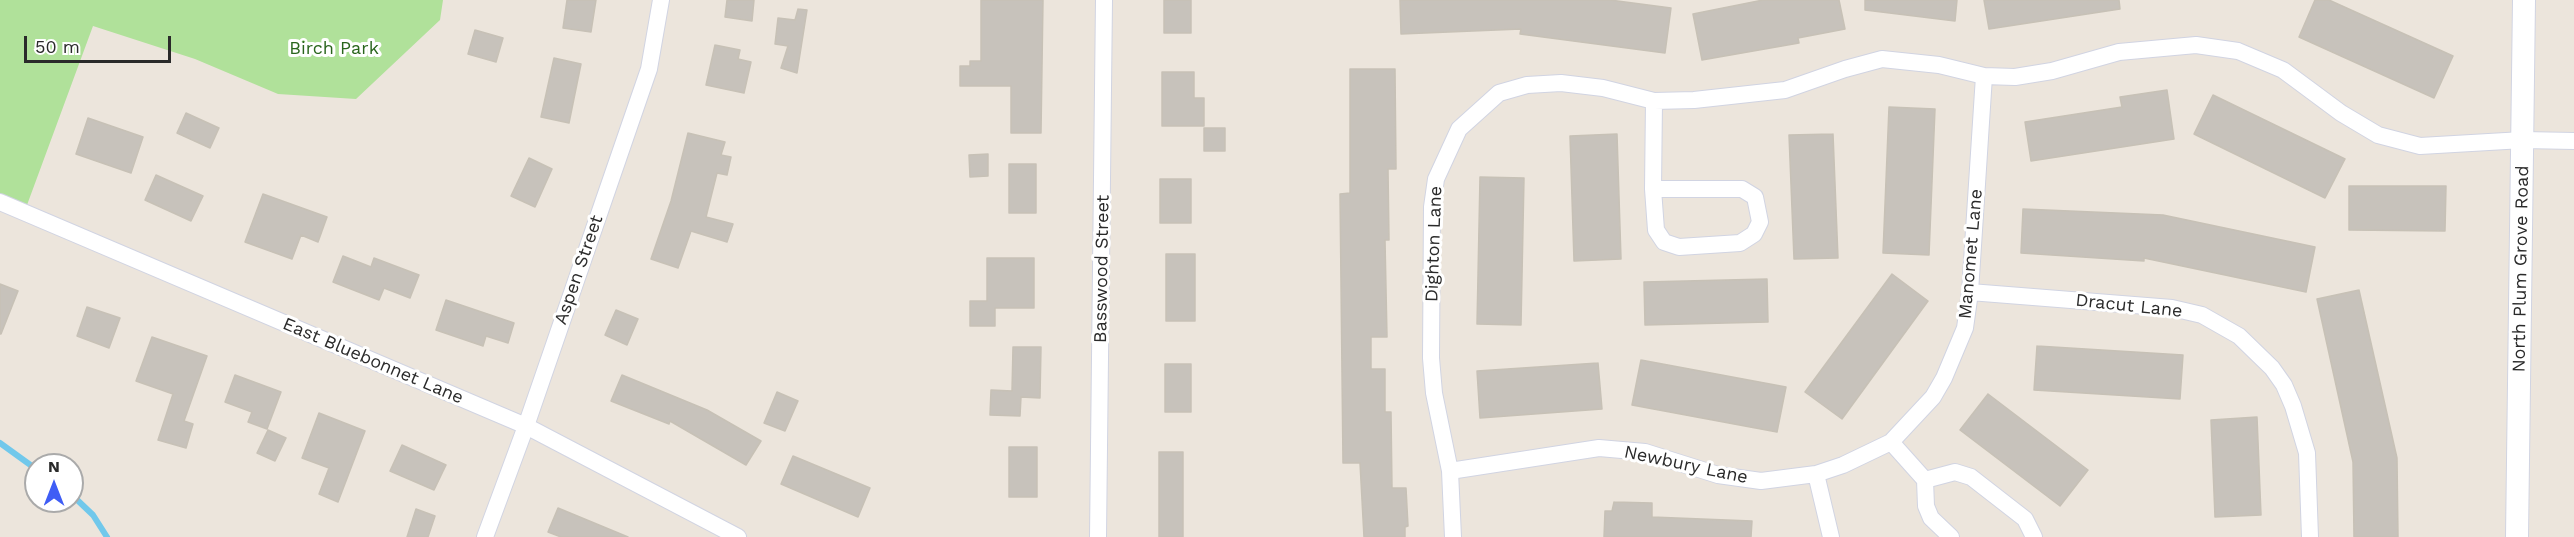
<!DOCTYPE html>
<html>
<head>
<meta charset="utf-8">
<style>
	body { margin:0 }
	#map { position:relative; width:2574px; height:537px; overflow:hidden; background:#ece5dc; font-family:"Work Sans",sans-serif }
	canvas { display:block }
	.north { position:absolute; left:24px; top:453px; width:60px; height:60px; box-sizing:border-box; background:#fff; border:2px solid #aaa; border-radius:50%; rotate:0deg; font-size:16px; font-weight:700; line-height:24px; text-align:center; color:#2a2a2a }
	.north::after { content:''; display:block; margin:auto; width:21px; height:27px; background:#3f5df5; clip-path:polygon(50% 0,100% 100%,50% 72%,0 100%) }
	.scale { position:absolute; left:24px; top:36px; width:147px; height:27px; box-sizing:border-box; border:3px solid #2a2a2a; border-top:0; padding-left:8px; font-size:18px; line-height:21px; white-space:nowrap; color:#2a2a2a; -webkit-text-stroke:4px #fff; paint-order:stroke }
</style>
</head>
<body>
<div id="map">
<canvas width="2574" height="537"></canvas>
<div class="north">N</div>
<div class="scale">50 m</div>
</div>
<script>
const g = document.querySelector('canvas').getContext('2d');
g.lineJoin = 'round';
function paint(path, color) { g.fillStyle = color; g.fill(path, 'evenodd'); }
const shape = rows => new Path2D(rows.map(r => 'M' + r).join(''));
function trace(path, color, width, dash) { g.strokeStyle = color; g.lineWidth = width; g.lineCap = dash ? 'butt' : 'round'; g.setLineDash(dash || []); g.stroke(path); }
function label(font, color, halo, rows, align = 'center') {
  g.font = font + ' "Work Sans",sans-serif'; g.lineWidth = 6; g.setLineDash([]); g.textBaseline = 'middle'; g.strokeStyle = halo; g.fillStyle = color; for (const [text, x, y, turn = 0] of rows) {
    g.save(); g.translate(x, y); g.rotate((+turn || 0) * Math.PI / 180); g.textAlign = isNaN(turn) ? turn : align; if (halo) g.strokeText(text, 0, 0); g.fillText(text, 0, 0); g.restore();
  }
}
const green = shape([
	[0,0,443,0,440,20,356,99,278,94,195,59,93,26,27,205,0,194]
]);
const stream = shape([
	[0,443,36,469],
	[72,495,93,515,107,537]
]);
const building = shape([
	[567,0,596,0,591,32,563,28,567,0],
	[727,0,754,0,752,21,725,17,727,0],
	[981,0,1043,0,1041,133,1011,133,1011,86,960,86,960,66,970,66,970,61,981,61,981,0],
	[1164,0,1191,0,1191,33,1164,33,1164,0],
	[1400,0,1610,0,1671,8,1665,53,1520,34,1521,29,1401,34,1400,0],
	[1763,0,1839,0,1845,29,1798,38,1799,43,1702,60,1693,14,1763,0],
	[1865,0,1957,0,1955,21,1865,10,1865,0],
	[1984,0,2119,0,2120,9,1989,29,1984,0],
	[2315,0,2329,0,2453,56,2434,98,2299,37,2315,0],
	[798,9,807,10,797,73,781,68,788,46,775,44,778,18,795,20,798,9],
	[475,30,503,38,496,62,468,54,475,30],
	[715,45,740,50,738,59,751,62,744,93,706,85,715,45],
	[554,58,581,64,569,123,541,117,554,58],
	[1350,69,1395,69,1396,169,1388,169,1389,240,1385,240,1387,337,1371,337,1371,369,1385,369,1385,412,1391,412,1392,488,1406,488,1408,526,1405,527,1405,537,1364,537,1360,463,1343,463,1340,194,1350,193,1350,69],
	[1162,72,1194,72,1194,98,1204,98,1204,126,1162,126,1162,72],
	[2167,90,2174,139,2031,161,2025,122,2122,107,2120,97,2167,90],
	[2213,95,2345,159,2325,198,2194,134,2213,95],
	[1889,107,1935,109,1929,255,1883,253,1889,107],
	[186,113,219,128,210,148,177,133,186,113],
	[88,118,143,137,131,173,76,154,88,118],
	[1204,128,1225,128,1225,151,1204,151,1204,128],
	[688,133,725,142,721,155,731,157,727,175,717,173,706,217,733,224,727,242,691,231,678,268,651,259,671,201,688,133],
	[1617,134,1621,259,1574,261,1570,136,1617,134],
	[1833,134,1838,258,1794,259,1789,135,1833,134],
	[988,154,988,176,970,177,969,155,988,154],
	[529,158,552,169,535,207,511,196,529,158],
	[1009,164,1036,164,1036,213,1009,213,1009,164],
	[156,175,203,196,191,221,145,200,156,175],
	[1480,177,1524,178,1521,325,1477,324,1480,177],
	[1160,179,1191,179,1191,223,1160,223,1160,179],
	[2349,186,2446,186,2445,231,2349,230,2349,186],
	[263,194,327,217,318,242,301,235,292,259,245,242,263,194],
	[2023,209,2163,215,2315,247,2306,292,2144,258,2144,261,2021,253,2023,209],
	[1166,254,1195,254,1195,321,1166,321,1166,254],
	[343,256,371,267,374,258,419,275,410,298,384,288,379,300,333,282,343,256],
	[987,258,1034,258,1034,308,995,308,995,326,970,326,970,301,987,301,987,258],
	[1892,274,1928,301,1842,419,1805,392,1892,274],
	[1767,279,1768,322,1645,325,1644,282,1767,279],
	[0,284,18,291,1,334,0,334,0,284],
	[2359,290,2397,458,2398,537,2354,537,2353,462,2317,299,2359,290],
	[446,300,514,323,508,343,486,336,483,346,436,330,446,300],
	[87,307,120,318,109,348,77,336,87,307],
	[616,310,638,319,627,345,605,335,616,310],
	[152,337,207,356,184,421,193,424,186,448,158,440,173,394,136,381,152,337],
	[2037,346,2183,355,2180,399,2034,390,2037,346],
	[1013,347,1041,347,1040,398,1021,397,1020,416,990,415,991,390,1012,391,1013,347],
	[1641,360,1786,387,1777,432,1632,405,1641,360],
	[1598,363,1602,409,1480,418,1477,371,1598,363],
	[1165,364,1191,364,1191,412,1165,412,1165,364],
	[235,375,281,392,267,429,248,422,252,412,225,402,235,375],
	[622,375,707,410,761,441,746,465,670,421,669,424,611,401,622,375],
	[777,392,798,401,785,431,764,423,777,392],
	[1988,394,2088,470,2060,506,1960,430,1988,394],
	[319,413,365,431,338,502,319,494,329,468,302,458,319,413],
	[2257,417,2261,515,2215,517,2211,420,2257,417],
	[268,430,286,438,275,461,257,453,268,430],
	[402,445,446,465,434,490,390,471,402,445],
	[1009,447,1037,447,1037,497,1009,497,1009,447],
	[1159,452,1183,452,1183,537,1159,537,1159,452],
	[793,456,870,488,858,517,781,484,793,456],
	[1614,502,1652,503,1652,517,1752,521,1751,537,1604,537,1605,511,1612,511,1614,502],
	[558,508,628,537,561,537,548,532,558,508],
	[416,509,435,516,428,537,407,537,416,509]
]);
const street = shape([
	[1653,189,1742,189,1755,197,1760,222,1754,234,1740,243,1679,247,1664,242,1656,230,1653,189,1654,101],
	[0,202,526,426,738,537],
	[1970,292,2172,308,2202,315,2239,336,2272,368,2284,385,2293,406,2307,453,2310,537],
	[1891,442,1925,480,1926,506,1931,518,1951,537],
	[1450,471,1599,448,1645,452,1718,475,1761,481,1816,474,1843,465,1891,442,1933,397,1944,378,1965,328,1970,292,1984,76],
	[1816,474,1831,537],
	[1925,480,1955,472,1971,477,2025,519,2034,537],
	[485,537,526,426,649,69,661,0],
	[1098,537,1104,0],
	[1453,537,1450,471,1434,393,1431,358,1432,207,1436,179,1459,129,1499,93,1527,85,1561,83,1603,88,1654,101,1694,100,1785,90,1845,69,1882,59,1939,65,1984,76,2015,77,2052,71,2119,52,2196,45,2238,51,2283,70,2341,113,2378,135,2420,146,2523,140,2574,141]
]);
const secondary = shape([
	[2517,537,2524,0]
]);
const parkNames = [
	["Birch Park",334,49]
];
const streetNames = [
	["Dighton Lane",1434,244,-88],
	["Manomet Lane",1971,254,-85],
	["Basswood Street",1102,269,-89],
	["North Plum Grove Road",2521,269,-89],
	["Aspen Street",579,270,-71],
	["Dracut Lane",2129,306,6],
	["East Bluebonnet Lane",373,361,23],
	["Newbury Lane",1686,465,12]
];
paint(green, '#b0e19a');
trace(stream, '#71c8eb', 6);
paint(building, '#c7c2bb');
trace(building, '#c7c1b6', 1.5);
trace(street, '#d1d4e2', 18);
trace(secondary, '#d1d4e2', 24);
trace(street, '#fff', 16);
trace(secondary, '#fff', 22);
label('18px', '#29651c', '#fff', parkNames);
label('18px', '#2a2a2a', '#fff', streetNames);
</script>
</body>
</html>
